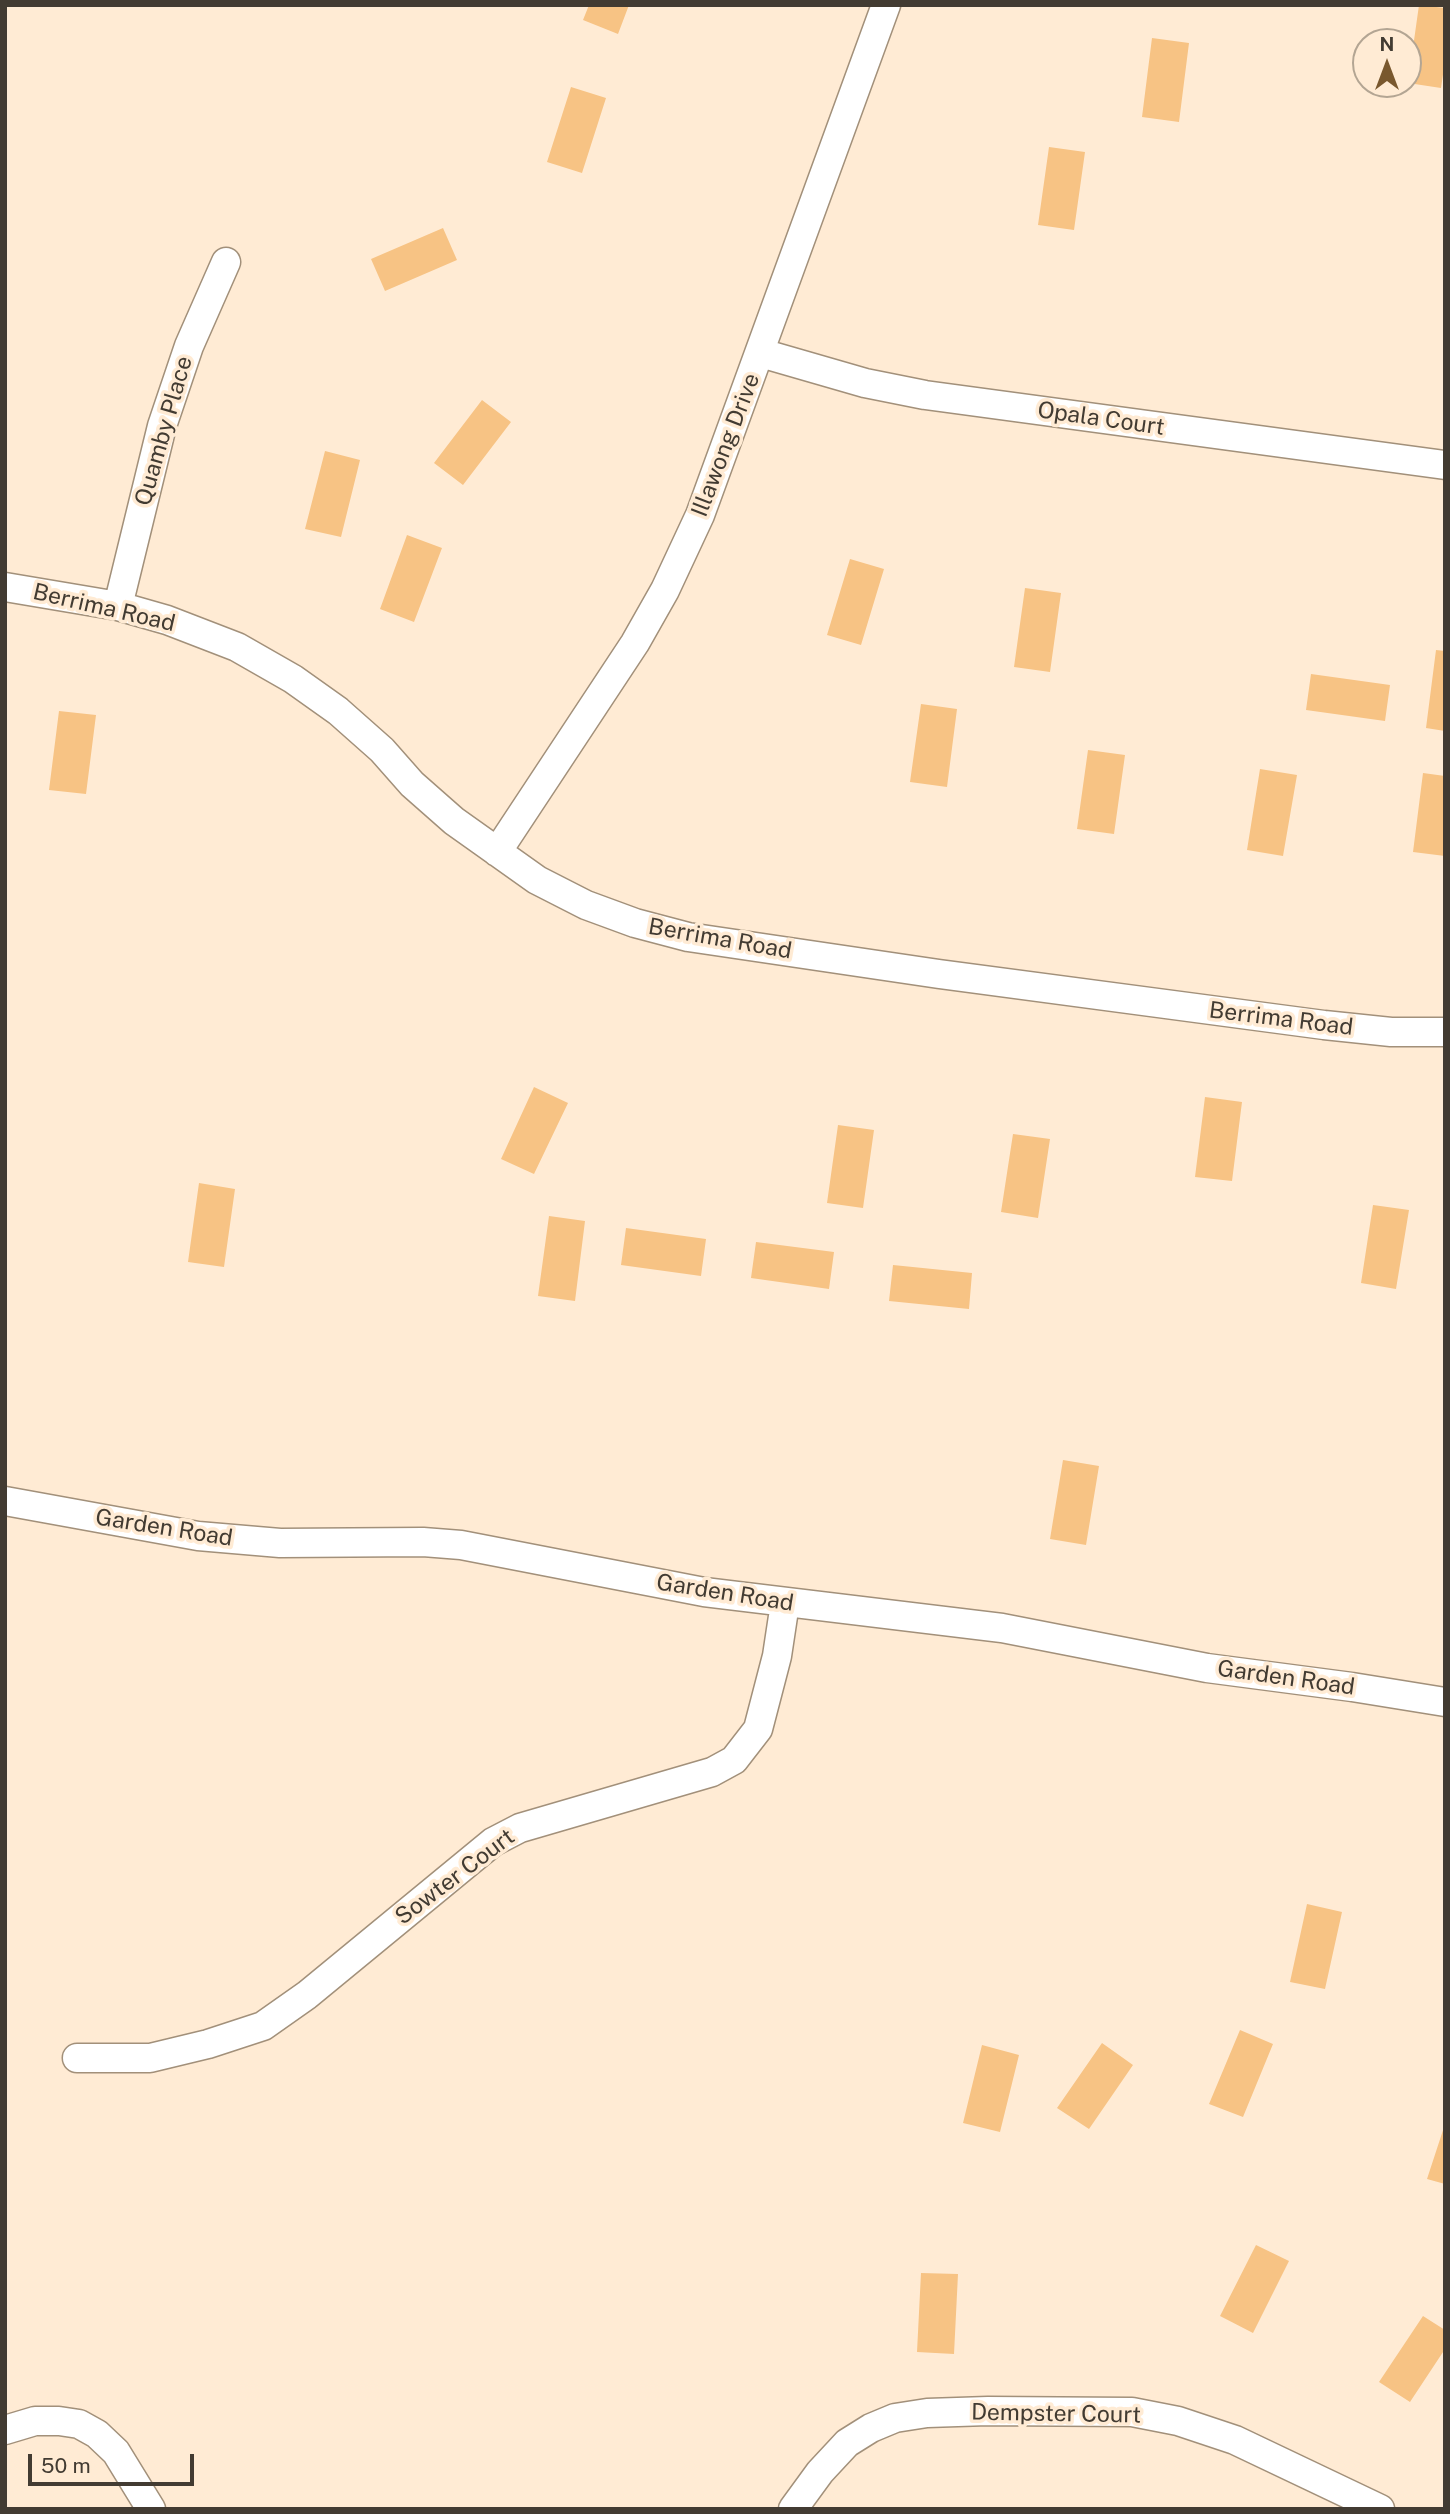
<!DOCTYPE html>
<html>
<head>
<meta charset="utf-8">
<style>
	body { margin:0 }
	#map { position:relative; width:1450px; height:2514px; overflow:hidden; background:#ffebd4; font-family:"Public Sans",sans-serif }
	canvas { display:block }
	.frame { position:absolute; inset:0; border:7px solid #423b32; pointer-events:none }
	.north { position:absolute; left:1352px; top:28px; width:70px; height:70px; box-sizing:border-box; background:#ffebd4; border:2px solid #b3a593; border-radius:50%; rotate:0deg; font-size:19px; font-weight:700; line-height:28px; text-align:center; color:#423b32 }
	.north::after { content:''; display:block; margin:auto; width:24px; height:32px; background:#79582e; clip-path:polygon(50% 0,100% 100%,50% 72%,0 100%) }
	.scale { position:absolute; left:28px; top:2454px; width:166px; height:32px; box-sizing:border-box; border:4px solid #423b32; border-top:0; padding-left:9px; font-size:21px; line-height:24px; white-space:nowrap; color:#423b32; -webkit-text-stroke:5px #ffebd4; paint-order:stroke }
</style>
</head>
<body>
<div id="map">
<canvas width="1450" height="2514"></canvas>
<div class="frame"></div>
<div class="north">N</div>
<div class="scale">50 m</div>
</div>
<script>
const g = document.querySelector('canvas').getContext('2d');
g.lineJoin = 'round';
function paint(path, color) { g.fillStyle = color; g.fill(path, 'evenodd'); }
const shape = rows => new Path2D(rows.map(r => 'M' + r).join(''));
function trace(path, color, width, dash) { g.strokeStyle = color; g.lineWidth = width; g.lineCap = dash ? 'butt' : 'round'; g.setLineDash(dash || []); g.stroke(path); }
function label(font, color, halo, rows, align = 'center') {
  g.font = font + ' "Public Sans",sans-serif'; g.lineWidth = 7; g.setLineDash([]); g.textBaseline = 'middle'; g.strokeStyle = halo; g.fillStyle = color; for (const [text, x, y, turn = 0] of rows) {
    g.save(); g.translate(x, y); g.rotate((+turn || 0) * Math.PI / 180); g.textAlign = isNaN(turn) ? turn : align; if (halo) g.strokeText(text, 0, 0); g.fillText(text, 0, 0); g.restore();
  }
}
const green = shape([
	[589,5,629,5,618,34,583,20],
	[1419,5,1445,8,1445,61,1441,88,1408,83],
	[1152,38,1189,43,1179,122,1142,117],
	[571,87,606,98,582,173,547,162],
	[1049,147,1085,152,1074,230,1038,225],
	[443,228,457,260,385,291,371,259],
	[482,400,511,422,463,485,434,463],
	[325,451,360,460,341,537,305,529],
	[407,535,442,548,414,622,380,609],
	[850,559,884,569,861,645,827,635],
	[1025,588,1061,593,1050,672,1014,667],
	[1436,650,1445,651,1445,731,1426,728],
	[1311,674,1390,685,1385,721,1306,710],
	[921,704,957,709,947,787,910,782],
	[59,711,96,715,86,794,49,790],
	[1088,750,1125,755,1114,834,1077,829],
	[1260,769,1297,775,1283,856,1247,850],
	[1423,773,1445,776,1445,856,1413,852],
	[534,1087,568,1103,534,1174,501,1159],
	[1205,1097,1242,1102,1232,1181,1195,1177],
	[838,1125,874,1130,863,1208,827,1203],
	[1013,1134,1050,1139,1038,1218,1001,1212],
	[199,1183,235,1189,224,1267,188,1262],
	[1373,1205,1409,1210,1396,1289,1361,1283],
	[549,1216,585,1221,575,1301,538,1296],
	[626,1228,706,1239,701,1276,621,1265],
	[756,1242,834,1252,829,1289,751,1278],
	[893,1265,972,1273,969,1309,889,1301],
	[1063,1460,1099,1466,1086,1545,1050,1539],
	[1307,1904,1342,1912,1325,1989,1290,1982],
	[1240,2030,1273,2044,1243,2117,1209,2104],
	[1102,2043,1133,2065,1089,2129,1057,2108],
	[982,2045,1019,2055,1000,2132,963,2123],
	[1445,2124,1445,2184,1427,2179],
	[1256,2245,1289,2261,1253,2333,1220,2316],
	[921,2273,958,2274,954,2354,917,2352],
	[1423,2316,1445,2330,1445,2349,1410,2402,1379,2382]
]);
const minor = shape([
	[761,353,865,383,925,395,1445,465],
	[5,587,118,606,167,620,237,647,293,679,338,711,382,750,412,784,454,821,537,880,586,905,635,923,688,937,939,974,1324,1025,1391,1032,1445,1032],
	[118,606,162,426,189,346,226,262],
	[497,852,635,643,665,590,700,515,886,5],
	[5,1501,198,1536,280,1543,423,1542,461,1545,704,1592,1002,1628,1207,1668,1352,1687,1445,1702],
	[77,2058,150,2058,208,2044,263,2026,307,1995,493,1842,520,1828,712,1772,734,1760,758,1729,777,1656,785,1603],
	[5,2430,35,2421,59,2421,79,2424,97,2434,116,2452,151,2509],
	[793,2509,820,2472,847,2443,871,2428,895,2418,927,2413,988,2411,1132,2412,1178,2421,1235,2440,1380,2509]
]);
const streetNames = [
	["Opala Court",1101,419,8],
	["Quamby Place",164,431,-74],
	["Illawong Drive",726,445,-69],
	["Berrima Road",104,608,13],
	["Berrima Road",720,939,10],
	["Berrima Road",1281,1019,7],
	["Garden Road",164,1528,9],
	["Garden Road",725,1593,9],
	["Garden Road",1286,1678,8],
	["Sowter Court",455,1877,-37],
	["Dempster Court",1056,2414,1]
];
paint(green, '#f7c384');
trace(minor, '#a2907a', 31);
trace(minor, '#fff', 28);
label('23px', '#423b32', '#ffebd4', streetNames);
</script>
</body>
</html>
